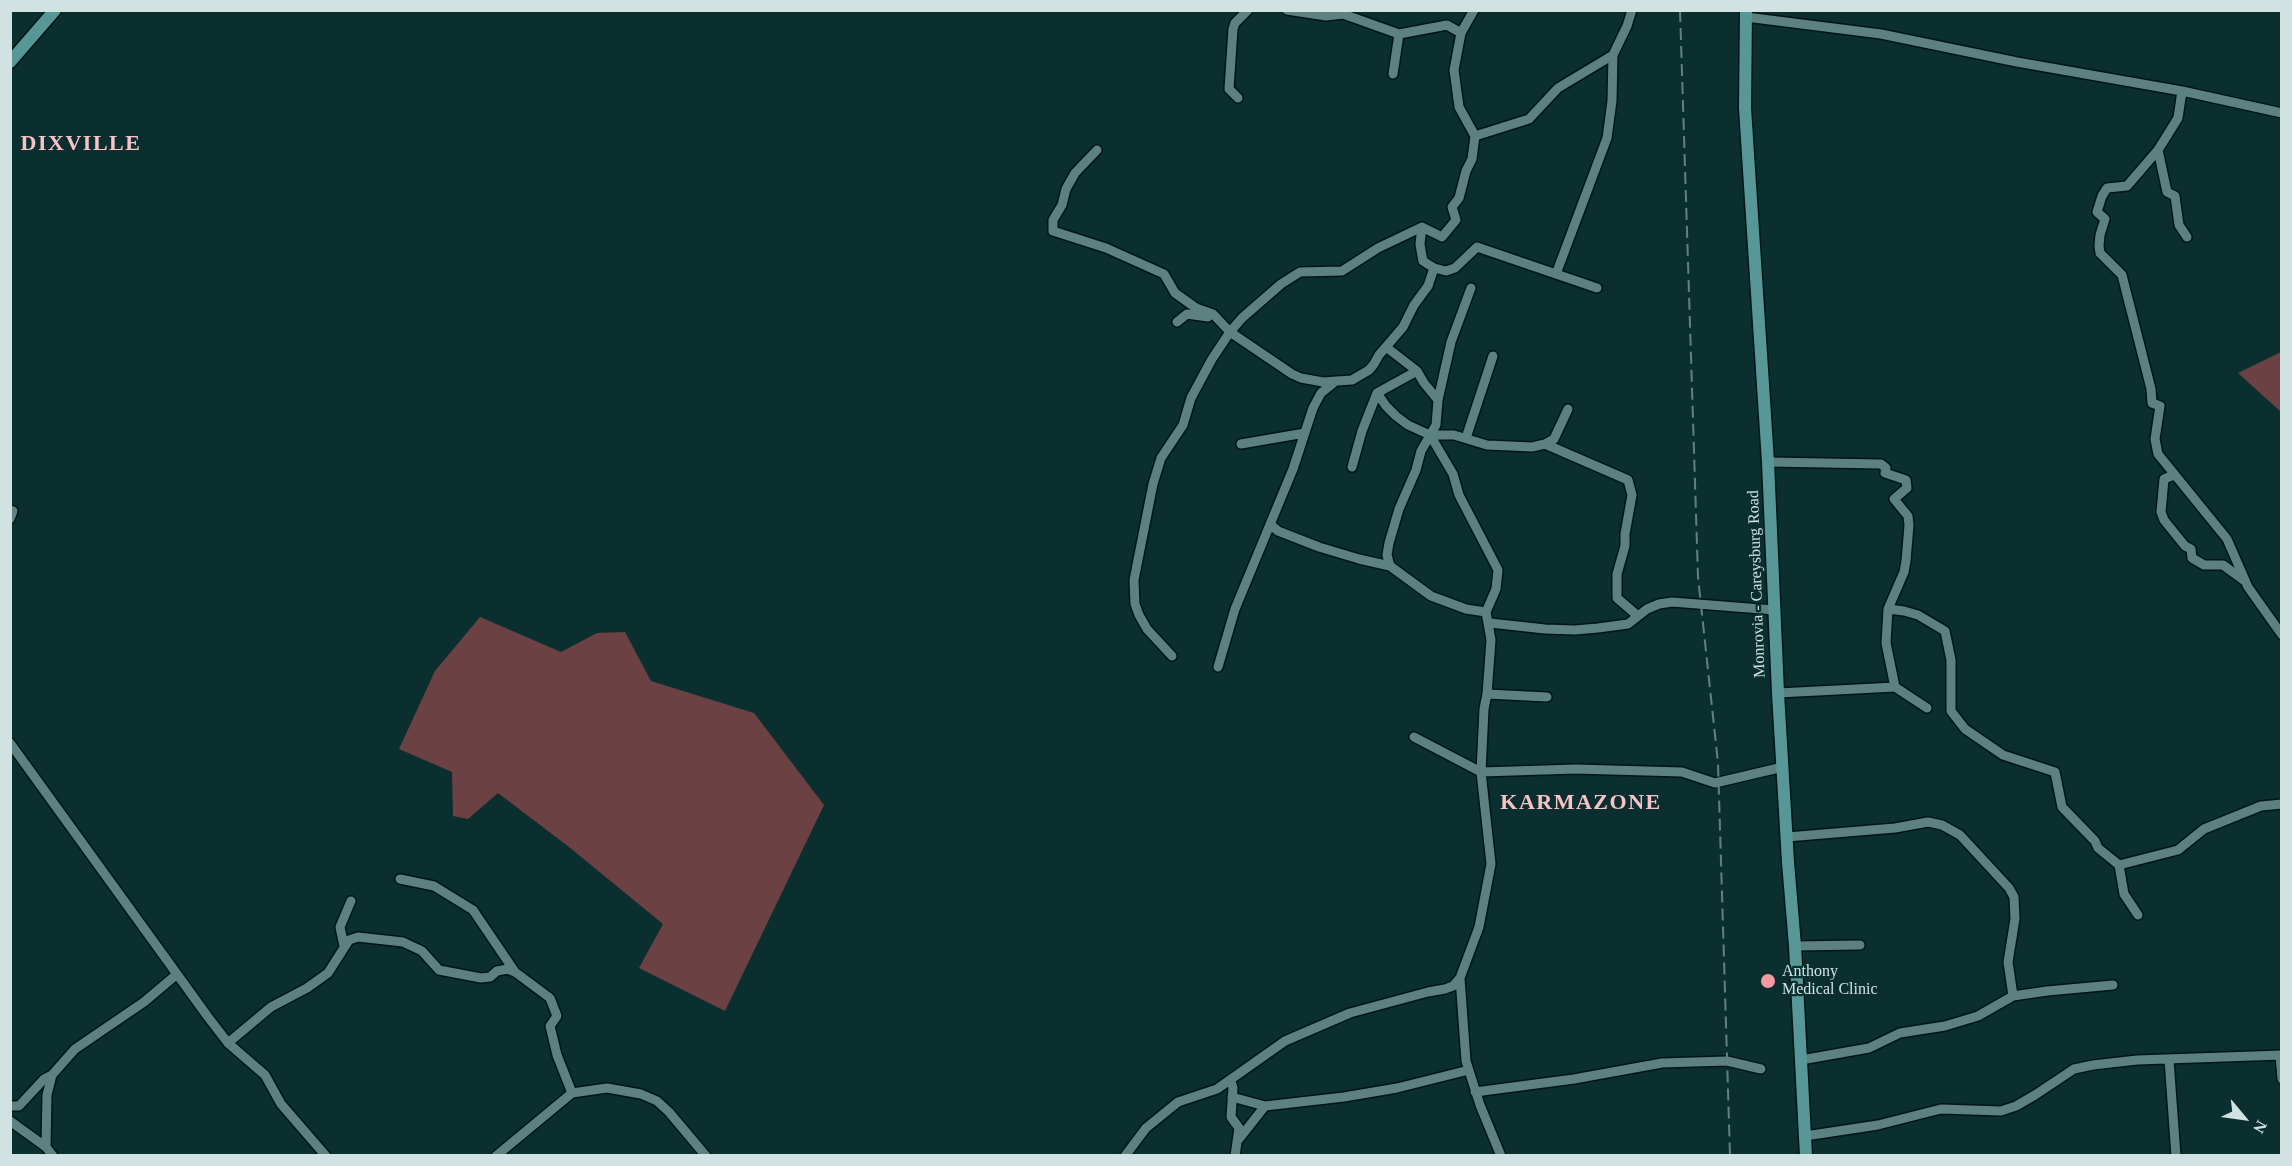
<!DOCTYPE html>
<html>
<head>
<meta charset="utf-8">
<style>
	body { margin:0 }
	#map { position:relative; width:2292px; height:1166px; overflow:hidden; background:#0b2f2f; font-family:"Times New Roman",serif }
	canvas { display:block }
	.frame { position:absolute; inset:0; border:12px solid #d0e3e2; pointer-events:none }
	.north { position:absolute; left:2214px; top:1088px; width:60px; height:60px; -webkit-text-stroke:4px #0b2f2f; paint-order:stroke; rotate:119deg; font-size:16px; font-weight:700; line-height:24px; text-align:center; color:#d0e3e2 }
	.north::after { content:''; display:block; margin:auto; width:21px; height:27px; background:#d0e3e2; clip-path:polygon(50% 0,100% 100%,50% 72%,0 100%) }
</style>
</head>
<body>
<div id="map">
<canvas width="2292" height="1166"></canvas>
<div class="frame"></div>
<div class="north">N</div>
</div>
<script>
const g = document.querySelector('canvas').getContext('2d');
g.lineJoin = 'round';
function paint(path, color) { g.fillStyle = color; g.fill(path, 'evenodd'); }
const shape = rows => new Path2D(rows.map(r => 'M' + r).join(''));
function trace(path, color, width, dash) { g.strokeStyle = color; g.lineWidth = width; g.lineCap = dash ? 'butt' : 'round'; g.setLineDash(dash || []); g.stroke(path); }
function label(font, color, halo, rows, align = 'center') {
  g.font = font + ' "Times New Roman",serif'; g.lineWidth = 4.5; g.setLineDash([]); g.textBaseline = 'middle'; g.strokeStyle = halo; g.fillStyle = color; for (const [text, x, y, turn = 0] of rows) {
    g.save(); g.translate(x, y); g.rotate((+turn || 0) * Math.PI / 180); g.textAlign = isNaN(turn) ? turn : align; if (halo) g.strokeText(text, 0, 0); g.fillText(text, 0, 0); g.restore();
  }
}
const green = shape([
	[2281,352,2281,412,2238,373],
	[480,617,561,652,597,633,625,632,651,681,754,713,824,805,725,1011,639,968,663,924,569,847,498,793,468,819,453,816,452,772,399,749,435,671]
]);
const street = shape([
	[1287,10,1326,16,1343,14,1399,34,1447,25,1461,33],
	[1746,17,1881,34,2017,62,2182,91,2282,113],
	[1393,74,1399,34],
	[2182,91,2178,118,2158,150,2127,186,2107,188,2102,196,2097,212,2105,219,2100,235,2099,246,2100,253,2122,275,2151,389,2152,403,2160,406,2155,439,2158,454,2227,539,2248,587,2282,635],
	[1238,98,1229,89,1233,29,1235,23,1248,10],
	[1475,136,1529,119,1558,88,1613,55],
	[1097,150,1075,173,1066,189,1062,205,1053,220,1053,231,1106,248,1164,274,1175,293,1196,308,1213,314,1230,332,1292,374,1301,378,1323,382,1352,380,1369,370,1374,364,1379,355,1403,327,1414,305,1428,286,1434,268,1423,261,1422,256,1420,244,1422,227,1442,237,1456,220,1452,207,1459,198,1466,171,1472,159,1475,136,1459,107,1454,70,1461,33,1474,10],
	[2158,150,2167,192,2175,196,2179,225,2187,237],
	[1434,268,1446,271,1455,268,1477,247,1597,288],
	[1556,274,1607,138,1612,101,1613,55,1627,26,1632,10],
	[1177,322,1187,314,1208,317],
	[1386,347,1417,371,1377,393,1386,406,1396,416,1408,425,1430,435,1453,474,1459,495,1498,570,1496,589,1486,612,1491,640,1487,694,1484,709,1481,772,1491,864,1479,927,1460,978,1466,1061,1480,1105,1501,1156],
	[1417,371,1424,383,1438,400,1436,425,1421,451,1416,470,1399,509,1389,543,1387,555,1390,566,1431,596,1466,609,1486,612],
	[1438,400,1451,342,1471,288],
	[1430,435,1454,435,1487,445,1532,447,1545,444,1554,439,1568,409],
	[1466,438,1493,356],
	[1241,444,1305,433],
	[1545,444,1628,480,1632,495,1625,534,1625,546,1617,574,1617,598,1638,616],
	[1768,462,1881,464,1886,468,1885,473,1906,480,1907,488,1894,499,1908,516,1909,525,1906,561,1904,572,1888,609,1886,643,1895,687,1927,708],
	[1352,467,1362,431,1377,393],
	[2174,475,2164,479,2161,512,2164,520,2185,546,2191,549,2192,558,2204,565,2223,565,2245,581],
	[10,510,13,511,10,519],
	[1270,524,1278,531,1319,547,1359,559,1390,566],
	[1888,609,1904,611,1918,615,1945,631,1951,660,1951,711,1965,729,2003,755,2055,772,2062,807,2095,841,2098,848,2119,865,2124,894,2138,915],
	[1490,623,1545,629,1575,630,1598,628,1628,624,1647,609,1659,604,1672,602,1774,610],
	[1172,656,1147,629,1139,615,1135,604,1134,580,1153,484,1161,458,1183,425,1191,398,1212,359,1230,332,1242,318,1281,284,1300,272,1342,271,1378,248,1422,227],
	[1218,667,1235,609,1293,469,1313,408,1321,393,1336,381],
	[1778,693,1895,687],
	[1487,694,1547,697],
	[1414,737,1481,772,1576,769,1682,772,1715,783,1783,767],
	[10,743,208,1017,228,1043,265,1075,281,1104,326,1156],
	[1787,837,1895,828,1928,822,1942,825,1960,835,2009,888,2014,897,2015,919,2008,962,2013,996],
	[2119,865,2178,850,2204,829,2261,806,2282,804],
	[400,879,434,886,473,910,515,972],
	[344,946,340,927,351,901],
	[1795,946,1860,945],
	[228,1043,271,1007,307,988,328,973,349,940,358,937,403,942,422,951,439,970,481,978,490,977,497,971,508,969,515,972,550,998,557,1016,550,1026,557,1055,572,1093],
	[2280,1055,2282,1079],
	[1801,1060,1869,1048,1900,1033,1945,1026,1978,1016,2013,996,2047,991,2113,985],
	[2169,1060,2176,1156],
	[1231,1081,1233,1088,1231,1117,1239,1128,1235,1156],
	[1475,1092,1574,1079,1662,1063,1727,1061,1761,1069],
	[1232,1097,1265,1106,1344,1097,1397,1088,1469,1070],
	[10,1106,19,1106,44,1079,52,1075,75,1049,144,1002,176,975],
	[10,1121,46,1147,53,1156],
	[1805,1136,1878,1125,1941,1109,2001,1111,2016,1106,2035,1095,2074,1069,2093,1065,2137,1060,2282,1055],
	[1239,1139,1265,1106],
	[46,1147,47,1095,52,1075],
	[496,1156,572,1093,607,1088,641,1094,657,1101,669,1112,706,1156],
	[1125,1156,1146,1128,1178,1102,1217,1089,1285,1041,1350,1013,1428,992,1445,989,1453,986,1460,978]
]);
const secondary = shape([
	[1746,10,1745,108,1768,462,1778,693,1788,862,1795,946,1806,1156],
	[10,62,55,10]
]);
const rail = shape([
	[1680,10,1698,577,1718,763,1730,1156]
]);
const markers = [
	[1768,981,8,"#f49aa1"]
];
const streetNames = [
	["Monrovia - Careysburg Road",1757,584,-92]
];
const poiNames = [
	["Anthony",1782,972],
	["Medical Clinic",1782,990]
];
const districtNames = [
	["DIXVILLE",81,144],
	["KARMAZONE",1581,803]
];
paint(green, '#6b4144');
trace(street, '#001616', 12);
trace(secondary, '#001616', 15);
trace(street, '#5d8080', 9);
trace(secondary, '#589798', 12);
trace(rail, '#648180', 2, [12, 6]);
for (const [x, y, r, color] of markers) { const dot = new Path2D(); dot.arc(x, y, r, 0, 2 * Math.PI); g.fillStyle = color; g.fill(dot); trace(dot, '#0b2f2f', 2); }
label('16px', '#d0e3e2', '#0b2f2f', streetNames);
label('16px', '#d0e3e2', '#0b2f2f', poiNames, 'left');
g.letterSpacing = '1.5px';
label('bold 22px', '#f7c3c6', '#0b2f2f', districtNames);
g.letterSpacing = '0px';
</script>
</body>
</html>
